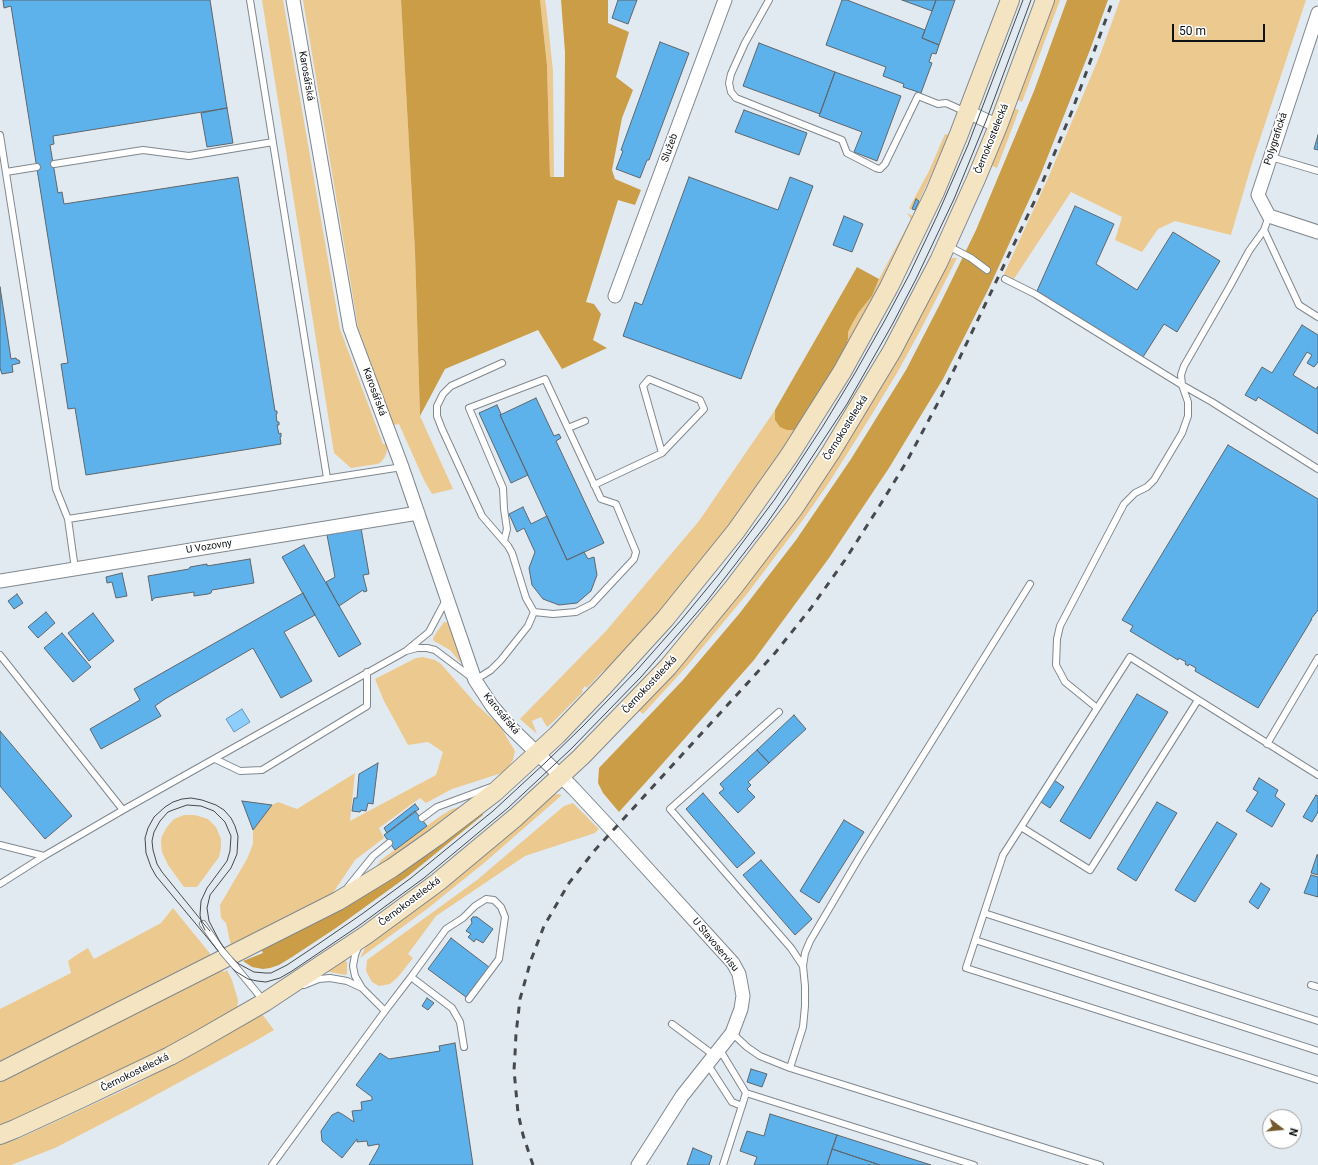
<!DOCTYPE html>
<html>
<head>
<meta charset="utf-8">
<style>
	body { margin:0 }
	#map { position:relative; width:1318px; height:1165px; overflow:hidden; background:#e2eaf1; font-family:Roboto,sans-serif }
	canvas { display:block }
	.north { position:absolute; left:1262px; top:1109px; width:40px; height:40px; box-sizing:border-box; background:#fff; border:1px solid #9fa0a1; border-radius:50%; rotate:106deg; font-size:11px; font-weight:700; line-height:16px; text-align:center; color:#0e1113 }
	.north::after { content:''; display:block; margin:auto; width:14px; height:18px; background:#73592b; clip-path:polygon(50% 0,100% 100%,50% 72%,0 100%) }
	.scale { position:absolute; left:1172px; top:24px; width:93px; height:18px; box-sizing:border-box; border:2px solid #0e1113; border-top:0; padding-left:5px; font-size:12px; line-height:14px; white-space:nowrap; color:#0e1113; -webkit-text-stroke:3px #fff; paint-order:stroke }
</style>
</head>
<body>
<div id="map">
<canvas width="1318" height="1165"></canvas>
<div class="north">N</div>
<div class="scale">50 m</div>
</div>
<script>
const g = document.querySelector('canvas').getContext('2d');
g.lineJoin = 'round';
function paint(path, color) { g.fillStyle = color; g.fill(path, 'evenodd'); }
const shape = rows => new Path2D(rows.map(r => 'M' + r).join(''));
function trace(path, color, width, dash) { g.strokeStyle = color; g.lineWidth = width; g.lineCap = dash ? 'butt' : 'round'; g.setLineDash(dash || []); g.stroke(path); }
function label(font, color, halo, rows, align = 'center') {
  g.font = font + ' Roboto,sans-serif'; g.lineWidth = 3.5; g.setLineDash([]); g.textBaseline = 'middle'; g.strokeStyle = halo; g.fillStyle = color; for (const [text, x, y, turn = 0] of rows) {
    g.save(); g.translate(x, y); g.rotate((+turn || 0) * Math.PI / 180); g.textAlign = isNaN(turn) ? turn : align; if (halo) g.strokeText(text, 0, 0); g.fillText(text, 0, 0); g.restore();
  }
}
const green = shape([
	[262,0,283,0,340,329,383,444,387,444,387,451,385,457,380,463,377,464,351,468,334,453],
	[303,0,401,0,415,252,420,416,453,489,432,494,424,480,399,424,393,425,358,327],
	[540,0,545,0,546,5,553,71,554,177,550,177,547,65],
	[1053,0,1060,0,1022,102,1016,99],
	[1120,0,1306,0,1252,163,1231,235,1175,221,1158,229,1142,252,1115,240,1122,217,1071,192,1014,279,1004,274,1049,176,1100,55],
	[1013,108,1019,110,997,168,990,165],
	[945,134,948,135,948,137,931,175,919,201,916,199,911,210,909,208,929,171],
	[907,213,915,217,845,352,848,339,848,332,852,324,859,312,872,296,879,279,911,219],
	[952,258,957,258,920,331,897,373,869,419,830,481,805,517,747,594,687,666,643,714,638,710,697,644,946,263],
	[826,385,794,436,702,563,607,673,604,670,587,688,585,686,582,690,583,692,553,722,547,727,541,717,532,721,537,734,520,719,606,631,699,521,775,410,775,420,799,424,809,406],
	[444,622,450,623,463,662,460,662,450,650,434,641,433,639,434,636],
	[423,657,435,660,441,664,476,704,500,726,515,751,513,760,505,772,452,789,426,803,420,798,379,828,384,838,355,860,333,893,231,946,226,923,221,918,220,905,247,859,253,844,253,830,272,805,278,802,297,809,355,773,350,821,436,775,443,752,428,742,408,745,384,701,375,679,416,658],
	[558,794,562,795,484,863,427,909,360,958,366,946,552,795],
	[573,803,599,829,595,833,525,856,436,916,408,954,413,958,398,977,390,984,379,986,372,982,366,971,367,960,477,880,564,806],
	[467,805,373,871,381,860,439,817,452,809],
	[184,815,195,815,208,819,216,827,221,839,221,848,219,857,197,887,184,887,168,865,162,852,161,841,162,836,167,827,174,819],
	[173,908,212,956,0,1065,0,1009,71,973,68,961,78,954,88,948,94,959,161,923],
	[345,960,347,962,347,973,346,975,329,972,330,970],
	[221,969,224,972,227,970,232,980,238,1000,237,1010,137,1064,0,1127,0,1081],
	[262,1014,274,1030,257,1040,132,1108,55,1148,11,1165,0,1165,0,1144,18,1139,135,1085]
]);
const forest = shape([
	[401,0,540,0,547,65,550,177,564,177,565,52,561,0,608,0,608,23,629,32,616,77,633,90,622,118,612,170,615,179,641,190,635,205,618,200,586,302,594,304,601,314,593,340,607,348,562,369,538,330,445,369,420,416,415,252],
	[1067,0,1108,0,1090,50,1040,176,989,288,943,379,889,468,829,558,754,660,656,771,619,812,603,793,598,783,599,768,683,680,739,614,796,540,851,459,906,370,942,300,976,230,1034,91],
	[857,267,879,279,872,296,859,312,852,324,848,332,848,339,845,352,826,384,809,406,799,424,794,430,787,430,780,427,775,420,775,410],
	[482,812,483,815,408,876,336,928,292,957,279,965,270,968,263,969,252,967,243,961,263,953,261,949]
]);
const water = shape([
	[242,709,250,722,234,732,226,719,242,709]
]);
const building = shape([
	[3,0,210,0,227,108,53,136,54,144,50,145,58,193,62,192,64,204,238,177,275,411,277,411,277,414,276,414,277,422,279,422,279,425,277,425,279,434,281,433,281,437,280,437,281,444,86,475,75,408,68,409,61,364,68,363,11,6,4,8,3,0],
	[618,0,637,0,628,24,612,18,618,0],
	[842,0,847,0,925,30,922,38,939,45,936,54,932,53,929,62,932,63,921,93,903,87,904,84,883,76,886,67,826,45,842,0],
	[902,0,936,0,932,11,902,0],
	[936,0,955,0,939,45,922,38,936,0],
	[660,42,689,53,649,160,647,160,640,178,616,169,623,151,621,150,660,42],
	[759,43,835,72,820,114,743,86,759,43],
	[835,72,901,96,877,161,854,152,862,132,819,116,835,72],
	[227,108,233,143,207,147,201,113,227,108],
	[744,110,807,133,799,155,735,132,744,110],
	[1318,135,1318,150,1314,149,1318,135],
	[689,177,778,210,790,177,813,186,741,379,623,336,635,302,642,305,689,177],
	[916,199,919,201,915,210,912,209,916,199],
	[1075,206,1114,224,1096,264,1137,290,1173,232,1220,261,1177,332,1164,324,1143,357,1037,291,1075,206],
	[844,216,863,224,852,252,833,245,844,216],
	[0,287,11,359,16,358,17,360,19,360,20,363,12,365,13,372,2,374,0,368,0,287],
	[1302,325,1318,335,1318,362,1314,367,1307,363,1312,355,1307,352,1293,375,1316,389,1318,386,1318,434,1258,397,1256,401,1245,395,1262,367,1272,373,1302,325],
	[536,398,554,436,559,434,561,438,556,441,604,543,567,560,500,415,536,398],
	[497,405,501,414,500,415,528,475,511,483,479,413,497,405],
	[1228,445,1318,499,1318,610,1311,619,1312,619,1258,708,1195,671,1196,668,1189,664,1188,666,1185,664,1186,662,1179,658,1178,660,1130,631,1133,626,1122,620,1228,445],
	[523,507,531,524,547,516,567,560,584,552,588,559,594,557,597,575,591,591,577,603,559,605,543,599,532,585,529,568,535,552,524,528,517,532,509,514,523,507],
	[361,528,369,574,363,575,367,591,364,592,363,590,339,606,326,582,335,577,327,535,361,528],
	[304,545,361,644,339,657,282,557,304,545],
	[250,559,254,583,212,590,211,593,208,594,194,596,194,592,154,598,152,601,148,576,189,569,190,567,207,564,207,566,250,559],
	[122,573,127,596,116,598,112,582,107,583,106,577,122,573],
	[303,593,315,615,284,632,312,681,281,698,253,648,165,699,155,706,161,716,101,749,90,729,140,700,134,689,303,593],
	[17,594,23,603,14,609,8,601,17,594],
	[46,612,55,623,38,638,28,627,46,612],
	[93,613,114,641,89,661,68,633,93,613],
	[62,633,91,667,73,682,44,648,62,633],
	[1137,694,1168,712,1090,839,1060,821,1137,694],
	[794,715,806,729,769,763,757,750,794,715],
	[0,731,72,816,45,839,0,786,0,731],
	[757,750,769,763,748,782,751,785,747,789,755,797,738,813,719,793,724,789,720,784,757,750],
	[378,763,373,804,368,803,366,811,361,810,360,812,352,811,354,798,357,798,359,774,378,763],
	[1259,778,1278,790,1275,796,1285,804,1272,827,1246,811,1258,792,1253,789,1259,778],
	[1054,780,1064,787,1050,808,1041,802,1054,780],
	[703,793,755,853,737,868,686,809,703,793],
	[1316,795,1318,796,1318,812,1312,822,1303,817,1316,795],
	[242,801,272,805,253,830,242,801],
	[1157,802,1177,813,1136,881,1117,869,1157,802],
	[415,804,419,809,387,833,384,828,415,804],
	[415,811,427,826,395,850,384,835,415,811],
	[844,820,864,832,819,903,800,891,844,820],
	[1217,822,1237,834,1195,902,1175,890,1217,822],
	[1317,855,1318,855,1318,875,1311,873,1317,855],
	[761,860,812,919,795,935,743,875,761,860],
	[1311,875,1318,877,1318,897,1304,893,1311,875],
	[1261,883,1270,889,1258,909,1249,902,1261,883],
	[473,917,477,917,493,929,483,943,476,939,474,942,468,937,471,934,466,931,472,923,471,919,473,917],
	[451,938,489,967,466,997,428,969,451,938],
	[427,998,434,1003,428,1010,422,1006,427,998],
	[455,1043,473,1165,369,1165,379,1147,379,1144,368,1146,367,1141,357,1142,357,1139,342,1158,322,1141,321,1131,332,1115,338,1112,342,1114,354,1122,352,1111,362,1110,361,1102,372,1100,372,1097,356,1085,380,1053,389,1059,440,1051,439,1046,455,1043],
	[751,1069,767,1074,762,1087,747,1082,751,1069],
	[770,1114,837,1135,827,1165,754,1165,757,1157,740,1151,747,1131,764,1136,770,1114],
	[837,1135,931,1165,880,1165,832,1149,837,1135],
	[693,1148,712,1156,709,1165,687,1165,693,1148],
	[832,1149,880,1165,827,1165,832,1149]
]);
const lane = shape([
	[250,0,327,478],
	[769,0,745,43,731,74,729,83,731,92,736,98,842,140,847,153,876,168,880,169,885,164,918,96,938,104,946,103,966,112],
	[0,135,56,489,68,519,75,569],
	[1271,157,1318,171],
	[54,164,143,150,189,156,273,142],
	[6,172,37,167],
	[1269,216,1264,230,1299,305,1318,317],
	[948,246,971,258,987,270],
	[1005,279,1035,294,1182,385,1212,402,1318,469],
	[568,428,585,421],
	[594,485,662,453,704,409,700,400,649,379,643,386,662,453],
	[68,519,402,467],
	[504,541,507,529,504,509,503,488,469,408,545,379,601,499,616,504,636,552,634,559,592,604,576,612,553,614,534,612],
	[407,650,429,632,446,600],
	[0,655,123,810],
	[1198,700,1090,870,1021,827,1130,657,1318,775],
	[1097,708,1065,682,1056,665,1057,639,1060,626,1124,504,1135,493,1147,487,1154,480,1182,433,1188,416,1188,402,1182,385,1181,375,1184,366,1230,286,1249,251,1264,230],
	[779,712,670,809,791,948,803,966],
	[1267,744,1318,658],
	[215,759,240,771,262,770,367,706,367,672],
	[422,818,437,807,491,787],
	[0,845,44,856],
	[0,884,44,856,123,810,406,651,417,648,427,648,435,650,475,680,491,670,501,660,528,626,534,612,526,598,512,553,508,546,482,516,442,429,437,416,437,406,443,394,451,386,502,363],
	[348,887,373,856,389,843],
	[984,913,1003,855,1021,827],
	[203,924,222,951],
	[975,940,1318,1051],
	[235,966,263,1000],
	[411,977,446,929,463,918,475,906,486,899,494,900,501,907,505,917,499,959,469,999],
	[304,985,319,979,330,978,347,981,362,988,355,976,353,966,355,955,359,945],
	[1311,985,1318,987],
	[362,988,385,1011],
	[1318,1021,984,913,966,968,1318,1080],
	[672,1024,715,1056],
	[732,1033,747,1047,760,1056,790,1068,1100,1165],
	[720,1050,746,1093,974,1165],
	[708,1065,732,1102,742,1106],
	[790,1068,803,1027,805,1006,805,986,803,966,805,953,810,941,859,858,1030,584],
	[272,1165,385,1011,411,977,452,1008,460,1022,464,1047],
	[723,1165,746,1093]
]);
const street = shape([
	[293,0,350,328,402,467,475,680,492,706,510,727,573,788,613,831,733,963,739,974,743,996,741,1009,732,1033,682,1096,638,1165],
	[1318,13,1258,195,1269,216,1318,232],
	[968,112,998,126],
	[615,296,725,0],
	[0,581,418,513]
]);
const secondary = shape([
	[0,1072,338,901,392,868,436,837,495,792,557,735,604,686,665,619,736,531,789,456,842,372,889,287,935,192,959,134,1010,0],
	[0,1135,15,1129,82,1098,170,1056,199,1040,265,1002,366,935,438,882,516,817,581,757,668,667,733,588,794,508,831,452,892,351,939,261,976,179,998,126,1045,0]
]);
const tram = shape([
	[1023,0,968,145,937,216,909,275,885,320,855,373,823,426,775,499,719,574,682,619,637,670,583,726,546,762,493,811,411,878,362,914,314,947,287,965,271,973,265,973,254,972,239,964,229,955,220,942,209,921,207,908,210,895,231,868,237,854,238,836,235,826,231,818,224,810,216,805,202,800,191,798,182,799,173,802,165,807,154,817,148,828,145,838,146,853,151,867,156,876,235,971,248,979,257,981,266,982,280,978,292,971,357,927,424,878,508,808,571,749,641,677,707,601,765,526,799,477,847,404,892,325,916,279,954,199,986,121,1031,0],
	[205,930,202,924,201,920,200,915,201,901,207,888,227,861,230,851,231,836,225,822,214,811,201,806,187,805,173,810,168,812,160,821,154,832,152,841,153,850,157,864,162,872,201,920,204,924,210,931]
]);
const rail = shape([
	[533,1165,523,1135,518,1113,514,1070,515,1054,516,1034,520,999,531,960,544,926,569,883,595,850,775,653,811,608,845,560,877,510,907,461,941,397,1036,198,1072,111,1113,0]
]);
const laneBridge = shape([
	[222,951,235,966]
]);
const streetNames = [
	["Karosářská",306,76,80],
	["Černokostelecká",992,139,-68],
	["Polygrafická",1276,139,-72],
	["Služeb",670,148,-70],
	["Karosářská",374,392,70],
	["Černokostelecká",846,428,-58],
	["U Vozovny",209,547,-9],
	["Černokostelecká",650,685,-47],
	["Karosářská",501,714,50],
	["Černokostelecká",410,902,-37],
	["U Stavoservisu",715,945,50],
	["Černokostelecká",135,1073,-26]
];
paint(green, '#ecc98e');
paint(forest, '#cc9d47');
paint(water, '#8dcefd');
trace(water, '#6795b7', 1);
paint(building, '#5eb2ec');
trace(building, '#5e666b', 1);
trace(lane, '#80888e', 8);
trace(street, '#80888e', 15);
trace(secondary, '#80888e', 20);
trace(lane, '#fff', 6);
trace(street, '#fff', 13);
trace(secondary, '#f5e4c1', 18);
trace(tram, '#464a4e', 1);
trace(rail, '#464a4e', 3, [7, 7]);
trace(laneBridge, '#80888e', 8, []);
trace(laneBridge, '#fff', 6);
label('10px', '#0e1113', '#fff', streetNames);
</script>
</body>
</html>
